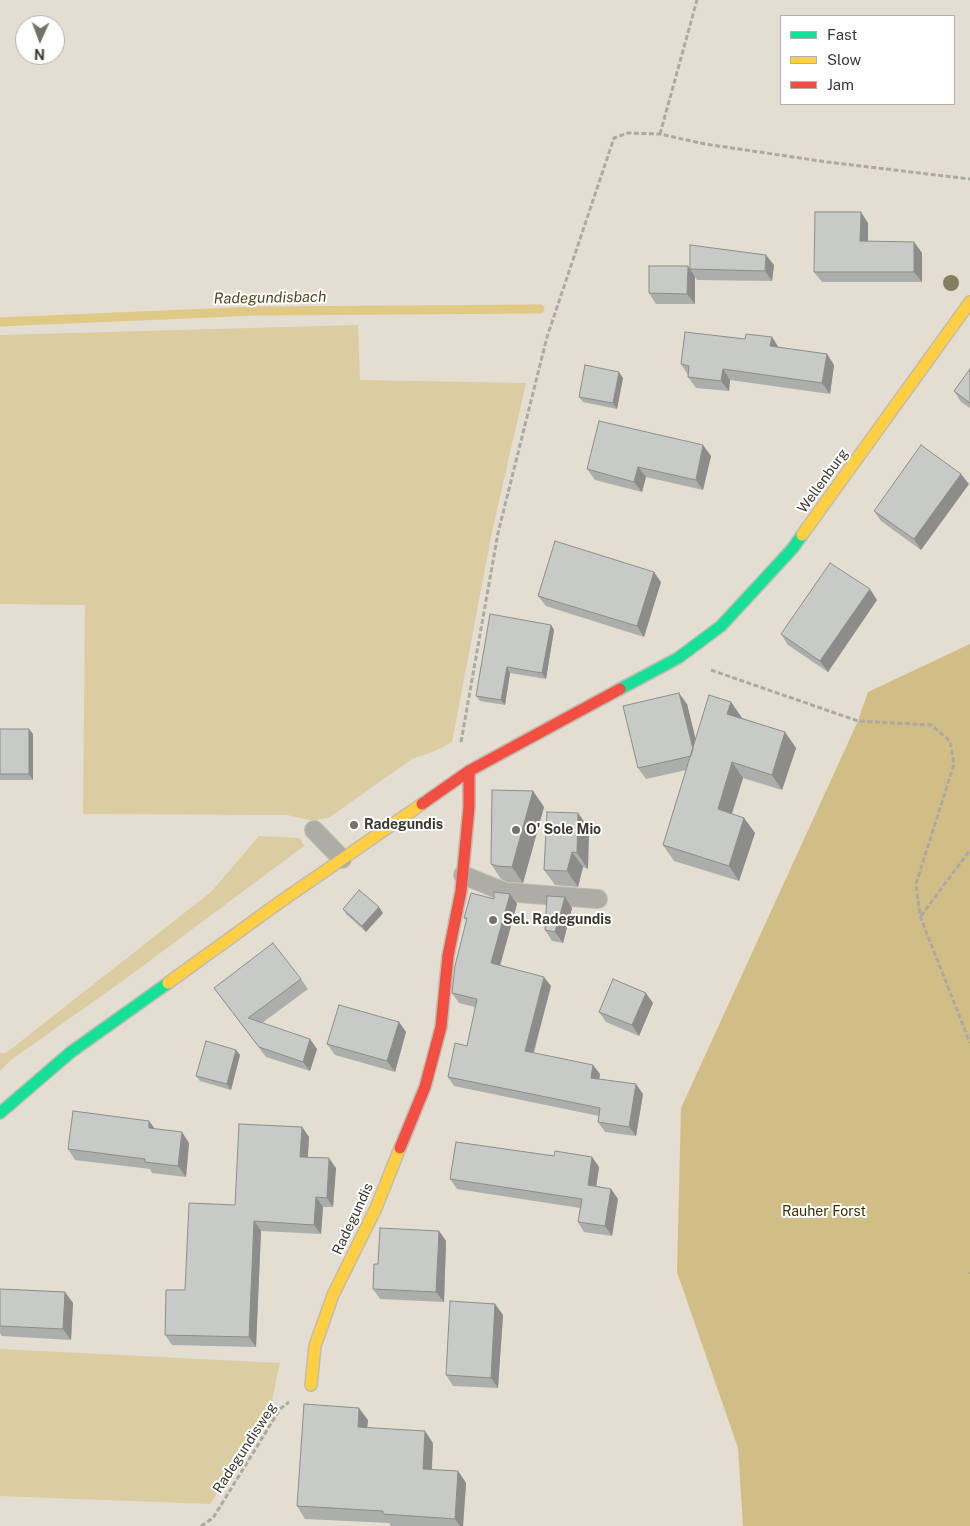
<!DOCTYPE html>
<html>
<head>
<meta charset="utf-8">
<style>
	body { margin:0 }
	#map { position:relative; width:970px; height:1526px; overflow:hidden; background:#e3ded1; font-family:"Public Sans",sans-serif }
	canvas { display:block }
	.legend { position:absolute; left:780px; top:15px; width:175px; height:90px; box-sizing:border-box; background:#fff; border:1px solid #b1afac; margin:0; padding:6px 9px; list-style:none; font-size:15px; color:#3b382f }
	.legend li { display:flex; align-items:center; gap:10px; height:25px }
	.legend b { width:25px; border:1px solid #b1afac }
	.north { position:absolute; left:15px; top:15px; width:50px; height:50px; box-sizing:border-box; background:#fff; border:1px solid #b1afac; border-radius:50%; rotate:182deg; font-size:14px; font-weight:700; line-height:20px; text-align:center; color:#3b382f }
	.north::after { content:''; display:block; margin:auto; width:18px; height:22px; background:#767268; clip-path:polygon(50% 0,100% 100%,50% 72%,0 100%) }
</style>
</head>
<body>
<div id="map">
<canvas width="970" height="1526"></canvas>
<ul class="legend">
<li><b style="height:6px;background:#16e098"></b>Fast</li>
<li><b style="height:6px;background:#ffcf43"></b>Slow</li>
<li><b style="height:6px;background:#f24e42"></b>Jam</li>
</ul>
<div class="north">N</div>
</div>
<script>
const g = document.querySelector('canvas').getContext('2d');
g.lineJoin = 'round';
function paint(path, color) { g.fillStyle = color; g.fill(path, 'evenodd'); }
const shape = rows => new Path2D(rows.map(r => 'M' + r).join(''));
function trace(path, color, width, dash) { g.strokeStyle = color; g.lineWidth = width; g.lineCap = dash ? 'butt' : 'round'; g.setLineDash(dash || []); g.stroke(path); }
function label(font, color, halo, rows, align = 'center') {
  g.font = font + ' "Public Sans",sans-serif'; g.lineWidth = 4; g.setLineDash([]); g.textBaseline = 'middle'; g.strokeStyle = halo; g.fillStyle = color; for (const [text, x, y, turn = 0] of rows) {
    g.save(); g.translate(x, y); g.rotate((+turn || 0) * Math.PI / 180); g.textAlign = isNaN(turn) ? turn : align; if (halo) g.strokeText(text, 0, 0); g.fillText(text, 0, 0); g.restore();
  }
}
const green = shape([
	[358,325,360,380,526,383,492,532,452,742,435,751,412,759,330,817,314,821,287,815,83,814,85,605,0,604,0,335],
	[259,836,300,838,304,846,128,977,11,1060,0,1071,0,1053,6,1053,211,892],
	[0,1349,280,1363,268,1419,210,1504,0,1496]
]);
const forest = shape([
	[970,644,970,1526,743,1526,738,1448,677,1272,681,1108,858,721,868,692]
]);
const stream = shape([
	[0,322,256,311,540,309]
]);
const path = shape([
	[660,134,697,0],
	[711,670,858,721,931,725,950,741,954,764,916,884,920,916,970,1043],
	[461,742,498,533,547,337,614,138,628,133,660,134,705,144,827,162,970,179],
	[921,916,970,850],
	[970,1272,970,1274],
	[201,1526,213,1518,280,1409,289,1402]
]);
const lane = shape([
	[314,830,342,859],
	[463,875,505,892,598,899]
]);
const fast = shape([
	[620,689,678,658,721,626,793,548,802,535],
	[0,1113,71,1052,168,983]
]);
const slow = shape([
	[802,535,970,302],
	[168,983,280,902,422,804],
	[311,1385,315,1346,333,1295,376,1208,400,1148]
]);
const jam = shape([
	[422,804,469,771,620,689],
	[400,1148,425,1087,441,1027,448,956,461,891,469,807,469,771]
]);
const trees = [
	[951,283]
];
const wall = shape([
	[868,223,868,241,914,242,922,253,922,282,822,282,814,272],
	[774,265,772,281,697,280,695,277,695,304,656,304,649,293,690,269],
	[772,337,779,348,827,354,834,365,830,394,730,380,729,391,696,388,688,377,688,375,681,364,745,339],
	[970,369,970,408,961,402,954,391],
	[623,378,617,409,583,402,579,397],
	[711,456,703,490,646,477,642,492,595,480,587,469],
	[969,484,921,550,881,521,874,511],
	[661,582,644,637,546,606,538,596],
	[877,600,828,672,788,645,781,634],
	[551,625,554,630,546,679,510,673,505,705,480,701,476,696],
	[731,702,742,718,785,732,796,748,782,790,743,778,732,814,744,818,755,833,739,881,674,861,663,845,686,770,646,779,638,768,687,704,696,740],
	[0,729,33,734,33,780,0,780],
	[533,791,544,807,523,883,507,882,501,879,491,864],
	[578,813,589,829,588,869,583,867,578,887,555,885,544,870],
	[510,894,517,904,500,965,551,986,534,1053,600,1074,599,1079,643,1094,636,1136,605,1132,598,1122,599,1116,454,1086,448,1077,467,1046,475,1007,459,1003,452,993,467,921,464,918,494,899],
	[572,908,563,943,552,941,545,930],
	[343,909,383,913,366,932,346,914],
	[301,979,308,989,262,1023,317,1049,310,1071,266,1057,214,988],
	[653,1003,639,1036,606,1022,599,1012],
	[399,1022,406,1032,395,1072,335,1055,327,1044],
	[236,1050,240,1055,231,1090,200,1081,196,1076],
	[149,1121,155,1129,189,1143,186,1177,152,1173,150,1169,75,1160,68,1149],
	[302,1127,309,1137,308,1157,336,1168,333,1207,323,1207,321,1234,261,1231,256,1347,172,1345,165,1335,185,1290],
	[554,1156,592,1157,599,1167,596,1186,611,1189,618,1199,612,1236,584,1232,578,1222,580,1208,457,1189,450,1179],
	[439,1231,446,1241,444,1302,380,1299,373,1289,378,1264],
	[0,1289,65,1292,73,1303,71,1340,2,1336,0,1333],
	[495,1304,503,1315,498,1388,453,1386,446,1375],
	[368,1420,367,1427,433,1443,432,1470,458,1471,466,1483,463,1526,391,1526,389,1523,305,1519,297,1506]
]);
const shadedWall = shape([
	[861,212,868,223,868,252,860,241],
	[914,242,922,253,922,282,914,272],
	[766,255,774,265,772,281,765,271],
	[688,266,695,277,695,304,687,294],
	[772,337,779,348,770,346],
	[827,354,834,365,830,394,822,383],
	[723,369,730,380,729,391,721,381],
	[619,372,623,378,617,409,613,403],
	[703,445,711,456,703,490,696,480],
	[638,467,646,477,642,492,634,482],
	[961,474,969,484,921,550,914,539],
	[654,572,661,582,644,637,637,626],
	[870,589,877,600,828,672,820,661],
	[551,625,554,630,546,679,542,673],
	[507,667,510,673,505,705,501,700],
	[679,693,687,704,702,766,694,755],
	[731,702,742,718,738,729,727,714],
	[29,729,33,734,33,780,29,774],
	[785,732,796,748,782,790,772,775],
	[732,762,743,778,728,825,718,809],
	[533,791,544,807,523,883,512,867],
	[578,813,589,829,588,869,577,853],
	[744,818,755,833,739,881,729,866],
	[572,852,583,867,578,887,567,871],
	[510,894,517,904,498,973,491,963],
	[565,897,572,908,563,943,555,932],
	[379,907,383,913,366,932,362,926],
	[544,977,551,986,531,1061,525,1051],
	[646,993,653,1003,639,1036,632,1025],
	[399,1022,406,1032,395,1072,387,1061],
	[310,1039,317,1049,310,1071,303,1062],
	[236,1050,240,1055,231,1090,227,1084],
	[593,1065,600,1074,598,1087,591,1078],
	[636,1084,643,1094,636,1136,629,1127],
	[149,1121,157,1132,149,1128],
	[302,1127,309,1137,307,1167,300,1157],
	[182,1132,189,1143,186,1177,178,1166],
	[592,1157,599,1167,595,1195,588,1185],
	[329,1158,336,1168,333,1207,327,1198],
	[611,1189,618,1199,612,1236,605,1226],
	[316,1197,323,1207,321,1234,314,1225],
	[254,1221,261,1231,256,1347,249,1337],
	[439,1231,446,1241,444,1302,436,1292],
	[65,1292,73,1303,71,1340,63,1329],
	[495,1304,503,1315,498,1388,491,1378],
	[359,1408,368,1420,366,1439,358,1427],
	[425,1431,433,1443,431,1481,423,1469],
	[458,1471,466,1483,463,1526,460,1526,455,1519]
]);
const building = shape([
	[815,212,861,212,860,241,914,242,914,272,814,272,815,212],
	[690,245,766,255,765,271,690,269,690,245],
	[649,266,688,266,687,294,649,293,649,266],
	[685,332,745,339,746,334,772,337,770,346,827,354,822,383,723,369,721,381,688,377,689,366,681,364,685,332],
	[585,365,619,372,613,403,579,397,585,365],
	[970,369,970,403,954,391,970,369],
	[599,421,703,445,696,480,638,467,634,482,587,469,599,421],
	[921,445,961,474,914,539,874,511,921,445],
	[555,541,654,572,637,626,538,596,555,541],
	[830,563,870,589,820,661,781,634,830,563],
	[490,614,551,625,542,673,507,667,501,700,476,696,490,614],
	[679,693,693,749,691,756,638,768,623,706,679,693],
	[709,695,731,702,727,714,785,732,772,775,732,762,718,809,744,818,729,866,663,845,709,695],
	[0,729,29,729,29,774,0,774,0,729],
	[492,790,533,791,512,867,497,866,491,864,492,790],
	[547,812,578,813,577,853,572,852,567,871,544,870,547,812],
	[359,890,379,907,362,926,343,909,359,890],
	[494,892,510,894,491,963,544,977,525,1051,593,1065,591,1078,636,1084,629,1127,598,1122,600,1108,448,1077,455,1043,467,1046,477,999,452,993,455,966,467,918,464,918,471,893,494,899,494,892],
	[547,896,565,897,555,932,545,930,547,896],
	[273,943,301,979,248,1018,310,1039,303,1062,259,1047,214,988,273,943],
	[613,979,646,993,632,1025,599,1012,613,979],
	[339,1005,399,1022,387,1061,327,1044,339,1005],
	[206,1041,236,1050,227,1084,196,1076,206,1041],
	[73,1111,149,1121,149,1128,182,1132,178,1166,145,1162,145,1159,68,1149,73,1111],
	[239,1124,302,1127,300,1157,329,1158,327,1198,316,1197,314,1225,254,1221,249,1337,165,1335,166,1290,185,1290,189,1203,235,1205,239,1124],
	[456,1142,554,1156,555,1151,592,1157,588,1185,611,1189,605,1226,578,1222,582,1199,450,1179,456,1142],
	[380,1228,439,1231,436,1292,373,1289,374,1264,378,1264,380,1228],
	[0,1289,65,1292,63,1329,0,1326,0,1289],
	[450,1301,495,1304,491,1378,446,1375,450,1301],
	[304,1404,359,1408,358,1427,425,1431,423,1469,458,1471,455,1519,383,1514,383,1511,297,1506,304,1404]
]);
const markers = [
	[354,825,5,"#767268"],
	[516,830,5,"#767268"],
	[493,920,5,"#767268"]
];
const streetNames = [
	["Wellenburg",823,481,-54],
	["Radegundis",353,1219,-65],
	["Radegundisweg",245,1448,-57]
];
const poiNames = [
	["Radegundis",364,825],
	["O' Sole Mio",526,830],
	["Sel. Radegundis",503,920]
];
const parkNames = [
	["Rauher Forst",824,1212]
];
const waterNames = [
	["Radegundisbach",270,298,-1]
];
paint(green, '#dbcca1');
paint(forest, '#d1be86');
trace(stream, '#e0c985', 9);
trace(lane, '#c0bcb2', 20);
trace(fast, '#c0bcb2', 14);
trace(slow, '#c0bcb2', 14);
trace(jam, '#c0bcb2', 14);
trace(path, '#aba9a3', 3, [5, 2.5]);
trace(lane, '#adaca7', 18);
trace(fast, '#16e098', 11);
trace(slow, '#ffcf43', 11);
trace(jam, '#f24e42', 11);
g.fillStyle = '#877e61';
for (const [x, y] of trees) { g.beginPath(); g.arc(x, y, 8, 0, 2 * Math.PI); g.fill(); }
paint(wall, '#acaeab');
paint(shadedWall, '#8c8d8b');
paint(building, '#c8cac7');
trace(building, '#8c8d8b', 1);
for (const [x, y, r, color] of markers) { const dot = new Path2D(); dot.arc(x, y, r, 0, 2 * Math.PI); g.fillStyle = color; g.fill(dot); trace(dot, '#fff', 2); }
label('14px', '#3b382f', '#fff', streetNames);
label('bold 14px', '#3b382f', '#fff', poiNames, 'left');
label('14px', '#3c2f06', '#fff', parkNames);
label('italic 15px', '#554821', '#fff', waterNames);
</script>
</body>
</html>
